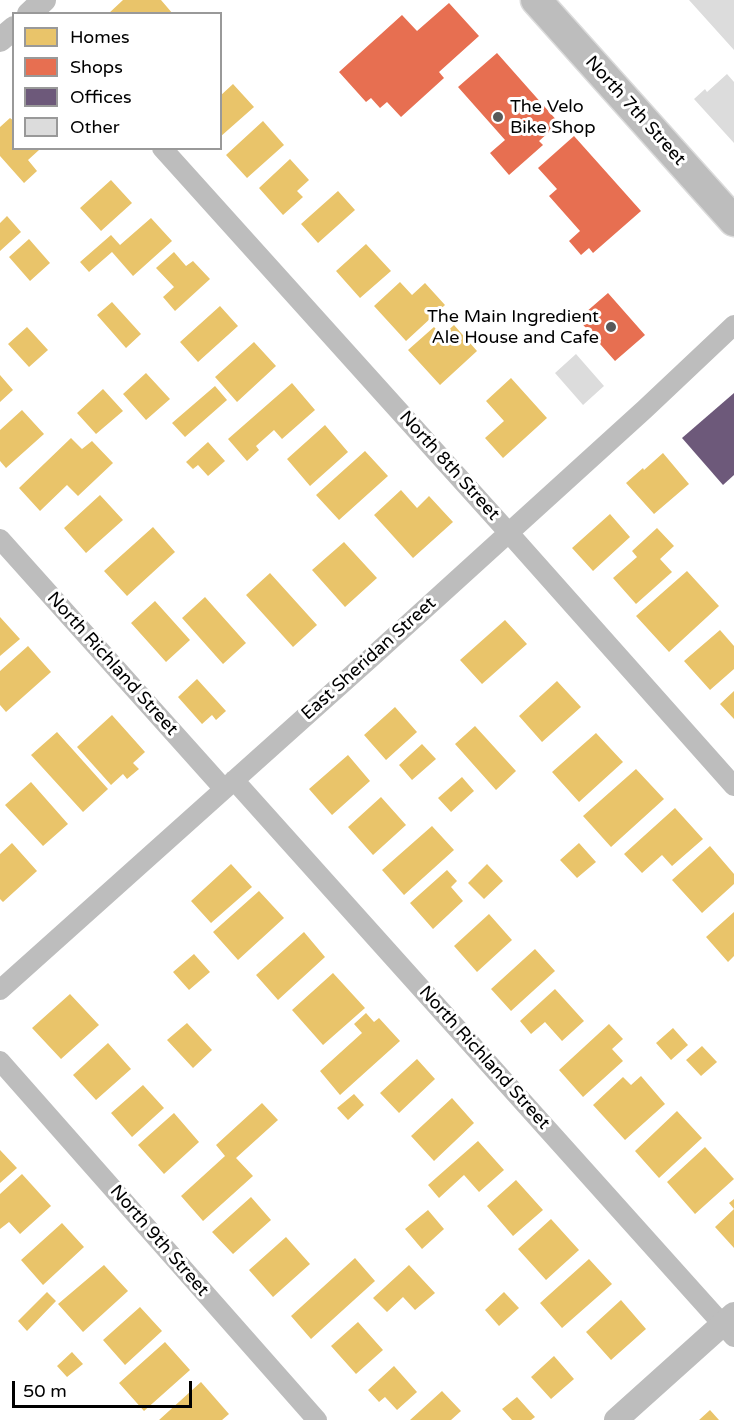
<!DOCTYPE html>
<html>
<head>
<meta charset="utf-8">
<style>
	body { margin:0 }
	#map { position:relative; width:734px; height:1420px; overflow:hidden; background:#fff; font-family:"Varela Round",sans-serif }
	canvas { display:block }
	.legend { position:absolute; left:12px; top:12px; width:210px; height:138px; box-sizing:border-box; background:#fff; border:2px solid #999; margin:0; padding:8px 10px; list-style:none; font-size:18px; color:#000 }
	.legend li { display:flex; align-items:center; gap:12px; height:30px }
	.legend b { width:30px; border:2px solid #999 }
	.scale { position:absolute; left:12px; top:1381px; width:180px; height:27px; box-sizing:border-box; border:3px solid #000; border-top:0; padding-left:8px; font-size:18px; line-height:21px; white-space:nowrap; color:#000; -webkit-text-stroke:4px #fff; paint-order:stroke }
</style>
</head>
<body>
<div id="map">
<canvas width="734" height="1420"></canvas>
<ul class="legend">
<li><b style="height:16px;background:#e9c46a"></b>Homes</li>
<li><b style="height:16px;background:#e76f51"></b>Shops</li>
<li><b style="height:16px;background:#6d597a"></b>Offices</li>
<li><b style="height:16px;background:#dcdcdc"></b>Other</li>
</ul>
<div class="scale">50 m</div>
</div>
<script>
const g = document.querySelector('canvas').getContext('2d');
g.lineJoin = 'round';
function paint(path, color) { g.fillStyle = color; g.fill(path, 'evenodd'); }
const shape = rows => new Path2D(rows.map(r => 'M' + r).join(''));
function trace(path, color, width, dash) { g.strokeStyle = color; g.lineWidth = width; g.lineCap = dash ? 'butt' : 'round'; g.setLineDash(dash || []); g.stroke(path); }
function label(font, color, halo, rows, align = 'center') {
  g.font = font + ' "Varela Round",sans-serif'; g.lineWidth = 6; g.setLineDash([]); g.textBaseline = 'middle'; g.strokeStyle = halo; g.fillStyle = color; for (const [text, x, y, turn = 0] of rows) {
    g.save(); g.translate(x, y); g.rotate((+turn || 0) * Math.PI / 180); g.textAlign = isNaN(turn) ? turn : align; if (halo) g.strokeText(text, 0, 0); g.fillText(text, 0, 0); g.restore();
  }
}
const homes = shape([
	[123,0,161,0,173,14,108,14],
	[233,84,254,107,220,137,220,96],
	[10,118,14,121,14,148,39,150,28,160,37,171,24,183,0,156,0,127],
	[263,121,284,145,247,178,226,155],
	[290,159,309,180,297,191,303,197,283,215,259,188],
	[111,180,132,203,101,231,80,208],
	[338,191,355,210,318,243,301,224],
	[7,216,21,232,0,251,0,223],
	[151,218,172,241,133,276,112,252,89,272,80,262,111,235,120,245],
	[29,239,50,263,30,281,9,257],
	[366,244,391,271,360,298,336,271],
	[174,252,186,266,193,261,210,279,175,311,163,297,174,287,156,268],
	[400,282,412,295,425,283,445,305,406,341,374,306],
	[112,302,141,334,126,348,97,315],
	[220,306,238,326,198,362,180,342],
	[454,325,477,351,440,385,408,350,434,327,442,336],
	[27,327,48,350,29,367,8,344],
	[254,342,276,366,237,402,215,377],
	[146,373,170,399,146,420,123,394],
	[0,375,13,390,0,402],
	[511,378,547,418,503,458,485,438,504,421,486,401],
	[292,383,315,410,282,439,274,430,256,446,259,450,247,461,228,439],
	[215,386,227,400,185,437,172,423],
	[103,389,123,411,96,434,77,413],
	[22,410,44,434,6,468,0,461,0,430],
	[325,425,348,452,310,486,287,459],
	[71,438,82,449,92,441,113,463,78,496,67,485,40,511,19,488],
	[208,442,225,461,208,476,198,465,193,469,186,462],
	[365,451,388,476,339,520,316,495],
	[663,453,689,484,654,514,626,483,643,468,644,470],
	[401,490,417,508,429,496,453,522,413,558,374,515],
	[100,495,123,520,86,553,64,528],
	[610,514,630,537,593,571,572,548],
	[153,527,175,552,127,596,104,571],
	[657,528,674,546,660,559,672,572,636,604,613,578,637,557,632,551],
	[344,542,377,578,345,607,312,570],
	[687,571,719,606,669,652,636,616],
	[270,573,317,625,293,647,246,595],
	[205,597,246,643,223,664,182,618],
	[155,601,190,640,166,662,131,623],
	[0,617,20,639,0,656],
	[505,620,527,644,482,684,460,660],
	[720,630,734,646,734,669,710,690,684,661],
	[28,646,51,672,6,712,0,705,0,671],
	[197,679,226,711,216,720,212,715,202,724,178,697],
	[557,681,581,707,542,742,519,716],
	[734,691,734,719,720,704],
	[395,707,417,732,386,760,364,735],
	[112,715,145,752,133,763,139,769,127,779,123,774,111,785,77,747],
	[475,726,516,771,496,790,455,744],
	[57,732,108,789,83,812,31,755],
	[596,733,623,762,579,802,552,772],
	[422,744,436,759,412,780,399,765],
	[348,755,370,781,332,815,309,789],
	[636,769,664,799,611,847,583,816],
	[462,777,474,791,451,812,438,798],
	[31,782,68,824,43,846,5,805],
	[381,797,406,825,373,855,348,827],
	[675,808,703,839,672,866,662,855,642,873,624,854],
	[432,826,454,850,404,895,382,870],
	[12,843,37,871,3,902,0,899,0,854],
	[579,843,596,862,577,878,560,860],
	[710,846,734,874,734,884,702,913,672,880],
	[231,864,252,887,211,923,191,901],
	[487,864,503,881,484,899,468,883],
	[447,870,457,881,451,887,463,901,433,929,410,903],
	[259,891,284,918,238,960,213,932],
	[734,912,734,956,728,962,706,937],
	[489,914,512,940,477,972,454,946],
	[304,932,325,957,278,1000,256,975],
	[535,949,555,971,511,1011,491,989],
	[194,954,210,972,189,990,173,972],
	[333,973,365,1008,323,1045,292,1010],
	[555,989,584,1021,562,1041,545,1022,531,1034,520,1021],
	[70,994,99,1025,61,1059,32,1028],
	[366,1013,374,1022,379,1018,400,1041,340,1095,320,1071,362,1033,354,1024],
	[187,1023,212,1050,193,1068,167,1040],
	[609,1024,623,1039,612,1049,623,1061,583,1097,559,1070],
	[673,1028,688,1045,671,1060,656,1043],
	[108,1043,131,1069,96,1100,73,1075],
	[702,1046,717,1062,701,1076,686,1060],
	[417,1059,435,1079,399,1113,380,1093],
	[641,1076,665,1104,625,1140,593,1105,623,1077,631,1085],
	[143,1085,164,1108,132,1137,111,1113],
	[354,1094,364,1105,348,1120,337,1108],
	[452,1098,474,1123,434,1161,411,1136],
	[262,1103,278,1120,236,1158,253,1176,203,1221,181,1196,225,1156,216,1145],
	[677,1111,702,1138,659,1178,635,1151],
	[174,1113,199,1142,164,1174,138,1145],
	[478,1141,504,1170,479,1192,464,1175,439,1198,428,1185],
	[705,1147,734,1179,695,1214,667,1182],
	[0,1150,17,1168,0,1183],
	[22,1174,51,1206,20,1234,9,1222,0,1229,0,1194],
	[516,1180,543,1210,513,1236,487,1206],
	[251,1197,271,1220,233,1254,212,1232],
	[734,1199,734,1248,715,1227,734,1209,729,1203],
	[428,1210,444,1229,422,1249,405,1229],
	[551,1219,579,1250,546,1280,518,1249],
	[62,1223,84,1247,43,1285,21,1260],
	[286,1237,310,1264,273,1297,249,1270],
	[355,1258,375,1281,311,1339,291,1316],
	[589,1259,612,1284,562,1328,540,1303],
	[104,1265,128,1291,83,1332,58,1304],
	[409,1265,435,1293,415,1310,403,1297,387,1312,373,1298],
	[47,1292,56,1301,27,1331,18,1321],
	[504,1292,519,1308,499,1326,485,1310],
	[621,1300,646,1329,611,1360,586,1332],
	[140,1307,162,1331,125,1365,103,1340],
	[358,1322,383,1350,356,1374,331,1346],
	[165,1342,190,1370,144,1411,119,1383],
	[72,1352,83,1364,67,1377,57,1366],
	[554,1356,574,1379,551,1399,531,1377],
	[394,1366,417,1392,397,1410,385,1397,379,1402,368,1390],
	[201,1382,229,1414,222,1420,159,1420],
	[442,1391,461,1411,451,1420,410,1420],
	[517,1397,535,1417,531,1420,512,1420,502,1409],
	[710,1410,719,1420,699,1420]
]);
const shops = shape([
	[449,3,479,36,439,72,444,78,401,117,387,102,380,108,371,98,366,102,339,72,402,15,417,31],
	[497,53,559,123,539,141,543,145,509,175,490,153,505,140,458,87],
	[574,136,641,211,593,253,589,248,581,255,569,241,580,231,549,196,557,189,538,168],
	[608,293,645,335,615,361,578,319]
]);
const offices = shape([
	[734,393,734,475,723,485,682,438]
]);
const building = shape([
	[689,0,734,0,734,50],
	[727,74,734,82,734,143,694,99,705,89,707,92],
	[576,354,604,386,583,405,555,373]
]);
const minor = shape([
	[162,148,508,532,734,786],
	[0,539,224,789],
	[234,780,734,1337],
	[0,990,373,656,645,409,734,325],
	[0,1061,317,1420]
]);
const tertiary = shape([
	[29,14,44,0],
	[0,40,14,28],
	[616,1420,734,1314]
]);
const primary = shape([
	[536,0,734,221]
]);
const markers = [
	[498,117,6,"#595959"],
	[611,327,6,"#595959"]
];
const poiNames = [
	["The Velo",510,107],
	["Bike Shop",510,128],
	["The Main Ingredient",599,317,"right"],
	["Ale House and Cafe",599,338,"right"]
];
const streetNames = [
	["North 7th Street",635,111,48],
	["North 8th Street",449,466,48],
	["East Sheridan Street",369,659,-42],
	["North Richland Street",112,664,48],
	["North Richland Street",484,1058,48],
	["North 9th Street",159,1241,49]
];
paint(homes, '#e9c46a');
paint(shops, '#e76f51');
paint(offices, '#6d597a');
paint(building, '#dcdcdc');
trace(primary, '#dbdbdb', 33);
trace(minor, '#bdbdbd', 20);
trace(tertiary, '#bdbdbd', 24);
trace(primary, '#bdbdbd', 30);
for (const [x, y, r, color] of markers) { const dot = new Path2D(); dot.arc(x, y, r, 0, 2 * Math.PI); g.fillStyle = color; g.fill(dot); trace(dot, '#fff', 2); }
label('18px', '#000', '#fff', poiNames, 'left');
label('18px', '#000', '#fff', streetNames);
</script>
</body>
</html>
